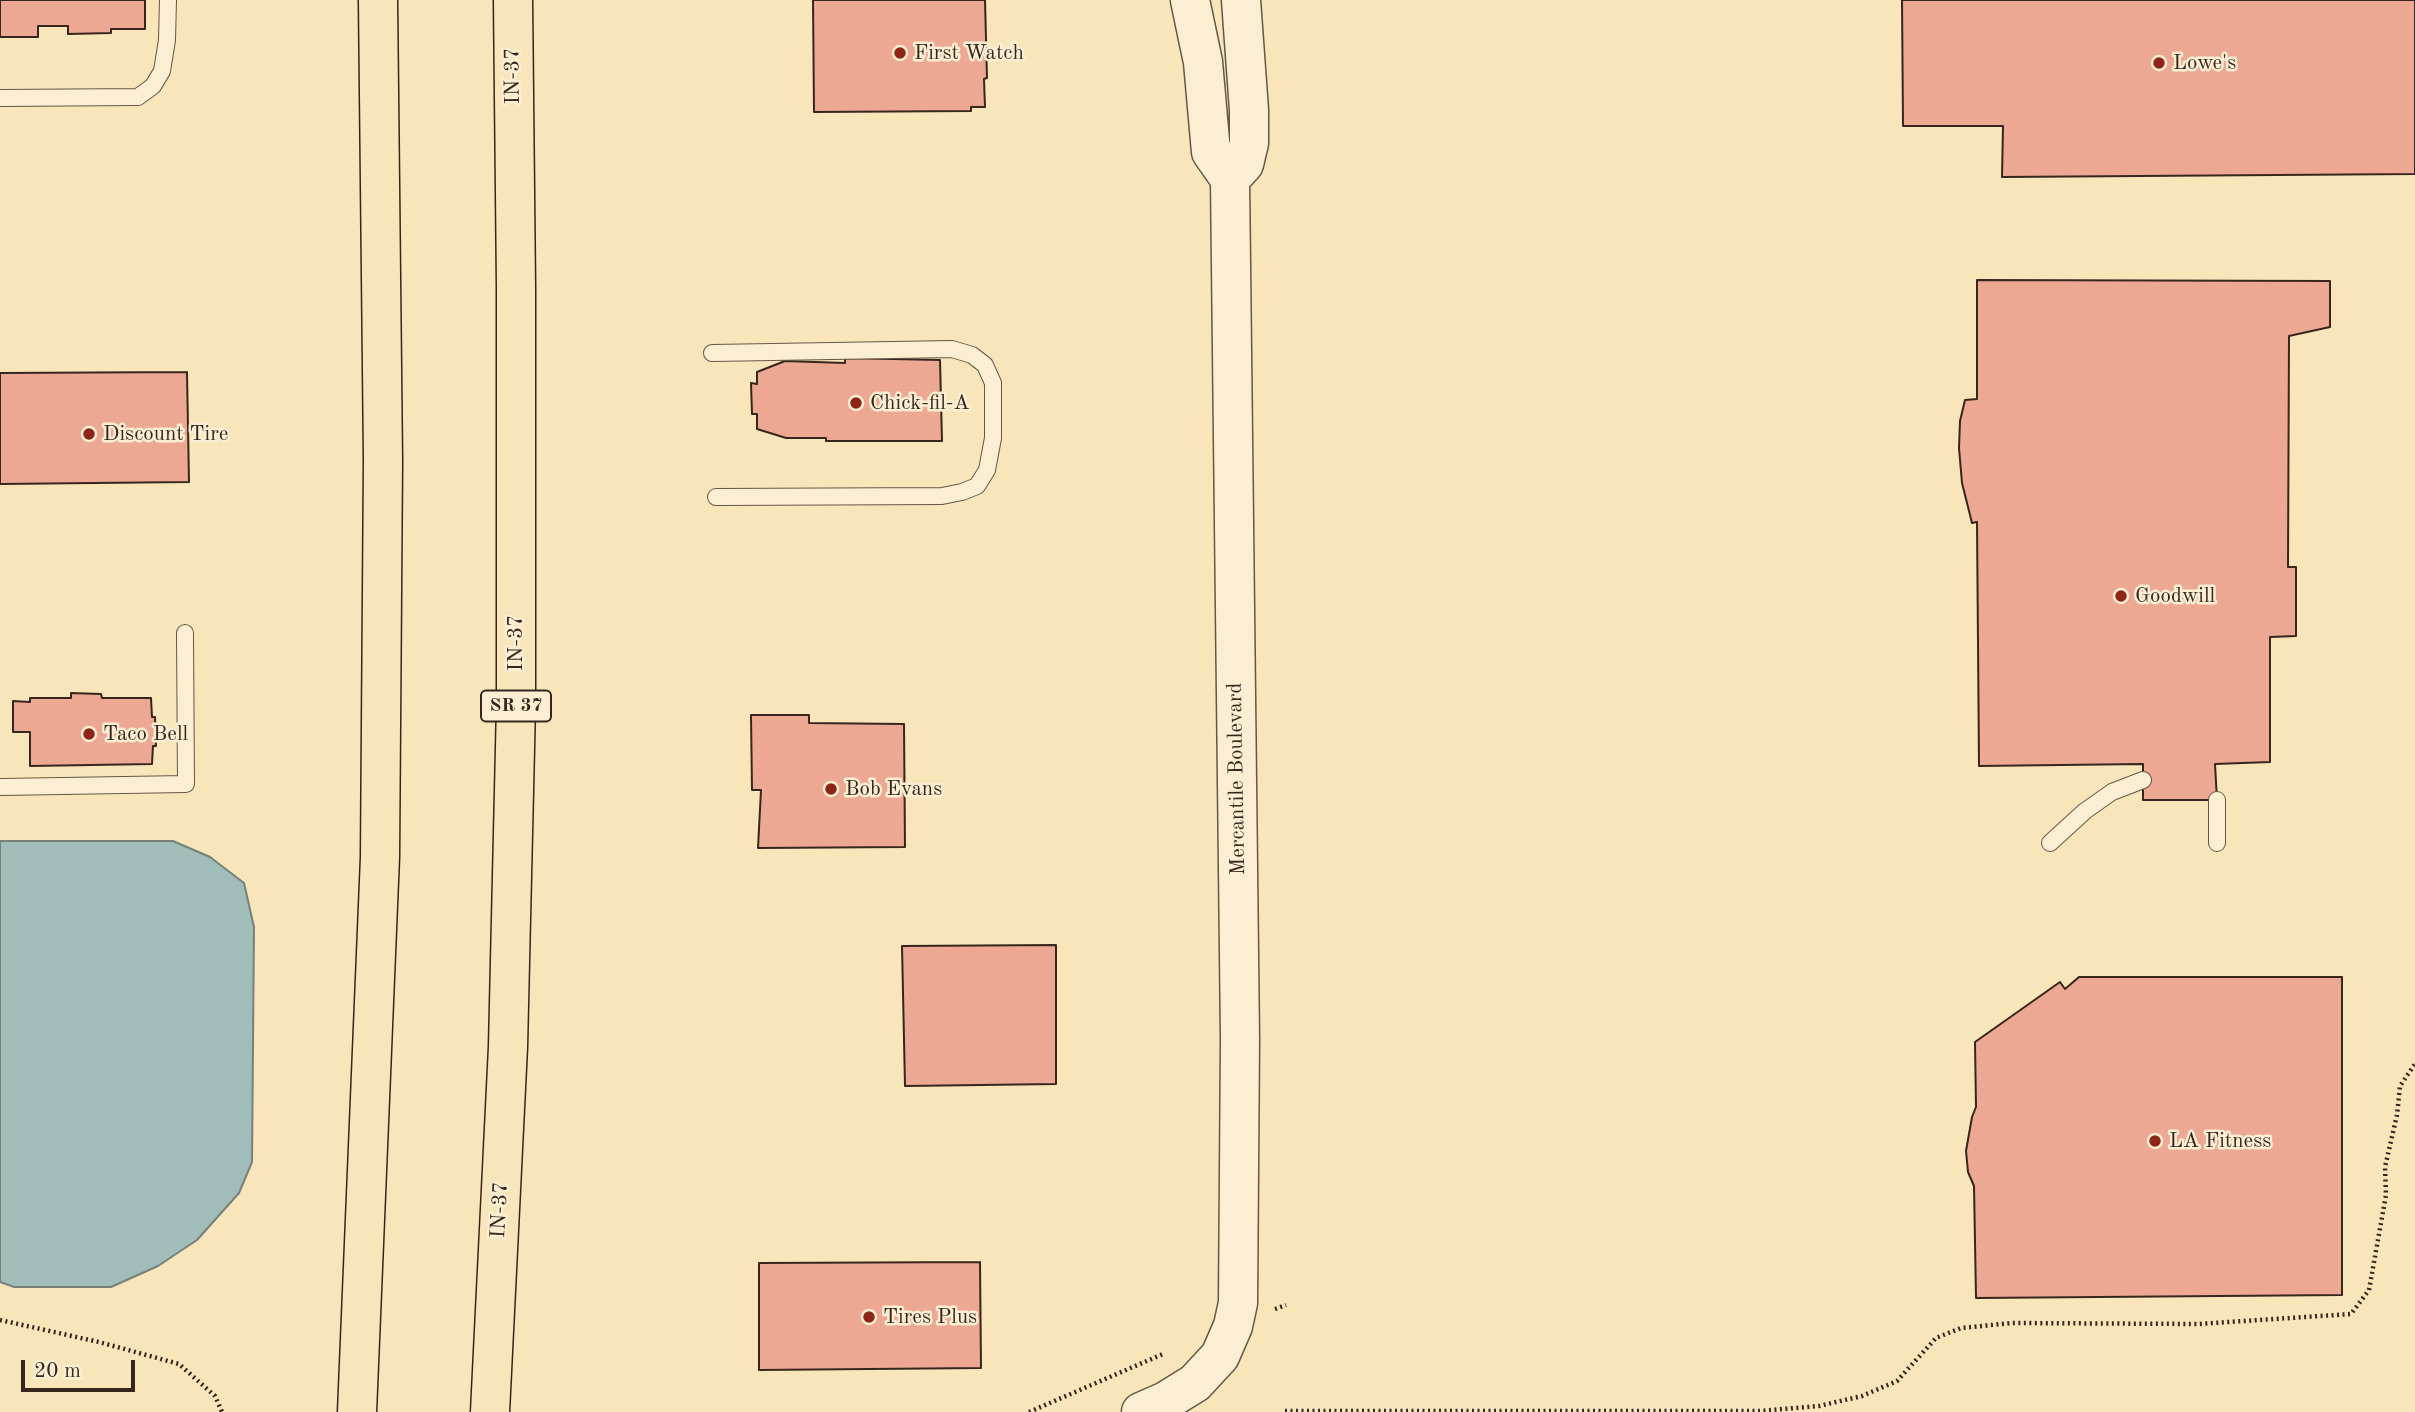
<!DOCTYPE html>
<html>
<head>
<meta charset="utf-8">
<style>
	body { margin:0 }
	#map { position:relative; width:2415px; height:1412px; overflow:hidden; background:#f9e5ba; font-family:"Old Standard TT",serif }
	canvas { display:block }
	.scale { position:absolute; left:21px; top:1360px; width:114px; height:32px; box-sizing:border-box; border:4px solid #37261e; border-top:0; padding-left:9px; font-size:21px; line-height:24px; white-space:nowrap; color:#37261e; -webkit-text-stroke:5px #fbeed2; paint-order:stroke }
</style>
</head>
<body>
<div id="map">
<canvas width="2415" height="1412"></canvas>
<div class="scale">20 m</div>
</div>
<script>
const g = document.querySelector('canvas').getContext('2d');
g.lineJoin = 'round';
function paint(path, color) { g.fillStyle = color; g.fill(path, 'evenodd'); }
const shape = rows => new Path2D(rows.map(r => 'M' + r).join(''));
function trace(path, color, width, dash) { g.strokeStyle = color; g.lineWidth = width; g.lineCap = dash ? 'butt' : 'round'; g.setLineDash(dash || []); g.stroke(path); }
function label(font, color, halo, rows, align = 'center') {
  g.font = font + ' "Old Standard TT",serif'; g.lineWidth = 5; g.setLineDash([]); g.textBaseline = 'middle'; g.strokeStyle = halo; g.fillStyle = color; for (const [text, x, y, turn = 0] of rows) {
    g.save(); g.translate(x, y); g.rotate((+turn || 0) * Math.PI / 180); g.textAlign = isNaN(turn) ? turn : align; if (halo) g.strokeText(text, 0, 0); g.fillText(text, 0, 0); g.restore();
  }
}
const water = shape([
	[0,841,173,841,210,857,244,883,254,927,252,1162,239,1193,197,1240,158,1266,111,1287,14,1287,0,1282,0,841]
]);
const building = shape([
	[0,0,145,0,145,29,111,29,111,33,68,34,68,26,38,26,38,37,0,37,0,0],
	[813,0,985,0,987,78,984,79,985,107,971,107,971,111,814,112,813,0],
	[1902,0,2415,0,2415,174,2002,177,2003,126,1903,126,1902,0],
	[1977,280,2330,281,2330,327,2289,336,2288,567,2296,567,2296,636,2270,637,2270,762,2215,764,2217,800,2143,800,2143,764,1979,766,1977,522,1972,523,1962,483,1959,448,1960,421,1965,400,1977,399,1977,280],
	[845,358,940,360,942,441,826,441,826,438,786,438,757,429,757,414,752,414,751,383,757,384,757,372,785,361,845,363,845,358],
	[187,372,189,482,0,484,0,373,187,372],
	[71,693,101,694,102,698,151,698,152,717,155,717,156,746,153,746,152,764,30,766,30,732,13,732,13,701,30,702,30,698,71,698,71,693],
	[751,715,809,715,809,723,904,724,905,847,758,848,761,790,752,790,751,715],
	[1056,945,1056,1084,905,1086,902,946,1056,945],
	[2079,977,2342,977,2342,1295,1976,1298,1974,1186,1968,1172,1966,1151,1972,1117,1976,1107,1975,1042,2060,982,2065,989,2079,977],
	[980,1262,981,1368,759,1370,759,1263,980,1262]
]);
const path = shape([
	[1275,1309,1286,1305],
	[0,1320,99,1342,179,1364,215,1396,222,1412],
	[1285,1411,1759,1411,1819,1406,1862,1396,1897,1381,1936,1338,1961,1328,2012,1323,2198,1324,2351,1314,2369,1290,2386,1195,2385,1167,2397,1115,2400,1086,2415,1064],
	[1029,1412,1163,1354]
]);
const service = shape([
	[0,98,138,97,153,86,162,71,167,40,168,0],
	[712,353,952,349,972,355,985,365,993,383,993,438,987,470,977,486,962,492,942,496,716,497],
	[0,787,186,784,185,633],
	[2217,800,2217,843],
	[2050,843,2085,811,2112,792,2143,780]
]);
const tertiary = shape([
	[1230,179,1244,164,1249,143,1249,110,1241,0],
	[1141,1412,1166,1401,1195,1383,1220,1356,1233,1326,1238,1303,1240,1039,1230,179,1211,152,1203,62,1190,0]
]);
const trunk = shape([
	[357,1412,380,857,383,460,378,0],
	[490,1412,508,1047,516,705,516,288,513,0]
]);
const markers = [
	[900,53,7,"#8f2418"],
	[2159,63,7,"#8f2418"],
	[856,403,7,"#8f2418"],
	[89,434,7,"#8f2418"],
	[2121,596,7,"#8f2418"],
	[89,734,7,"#8f2418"],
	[831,789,7,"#8f2418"],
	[2155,1141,7,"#8f2418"],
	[869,1317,7,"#8f2418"]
];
const shields = [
	[516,706,70]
];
const shieldNames = [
	["SR 37",516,706]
];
const poiNames = [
	["First Watch",914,53],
	["Lowe's",2173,63],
	["Chick-fil-A",870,403],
	["Discount Tire",103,434],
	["Goodwill",2135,596],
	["Taco Bell",103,734],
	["Bob Evans",845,789],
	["LA Fitness",2169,1141],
	["Tires Plus",883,1317]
];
const streetNames = [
	["IN-37",513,76,-91],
	["IN-37",516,643,-90],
	["Mercantile Boulevard",1237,779,-91],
	["IN-37",500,1210,-87]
];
paint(water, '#a1bdb9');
trace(water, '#77817b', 2);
paint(building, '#eca892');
trace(building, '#37261e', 2);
trace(service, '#685645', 18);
trace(tertiary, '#685645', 41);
trace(trunk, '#37261e', 41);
trace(path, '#37261e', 4.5, [2, 3.5]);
trace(service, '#fbeed2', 16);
trace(tertiary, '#fbeed2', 38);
trace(trunk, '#f9e5ba', 38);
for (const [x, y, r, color] of markers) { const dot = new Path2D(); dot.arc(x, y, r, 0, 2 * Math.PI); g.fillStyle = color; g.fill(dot); trace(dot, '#fbeed2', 2.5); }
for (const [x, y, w] of shields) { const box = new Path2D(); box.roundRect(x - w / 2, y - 15.5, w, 31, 5); g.fillStyle = '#fbeed2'; g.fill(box); trace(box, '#37261e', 2); }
label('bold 19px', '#37261e', null, shieldNames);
label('21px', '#37261e', '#fbeed2', poiNames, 'left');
label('21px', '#37261e', '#fbeed2', streetNames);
</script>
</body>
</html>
